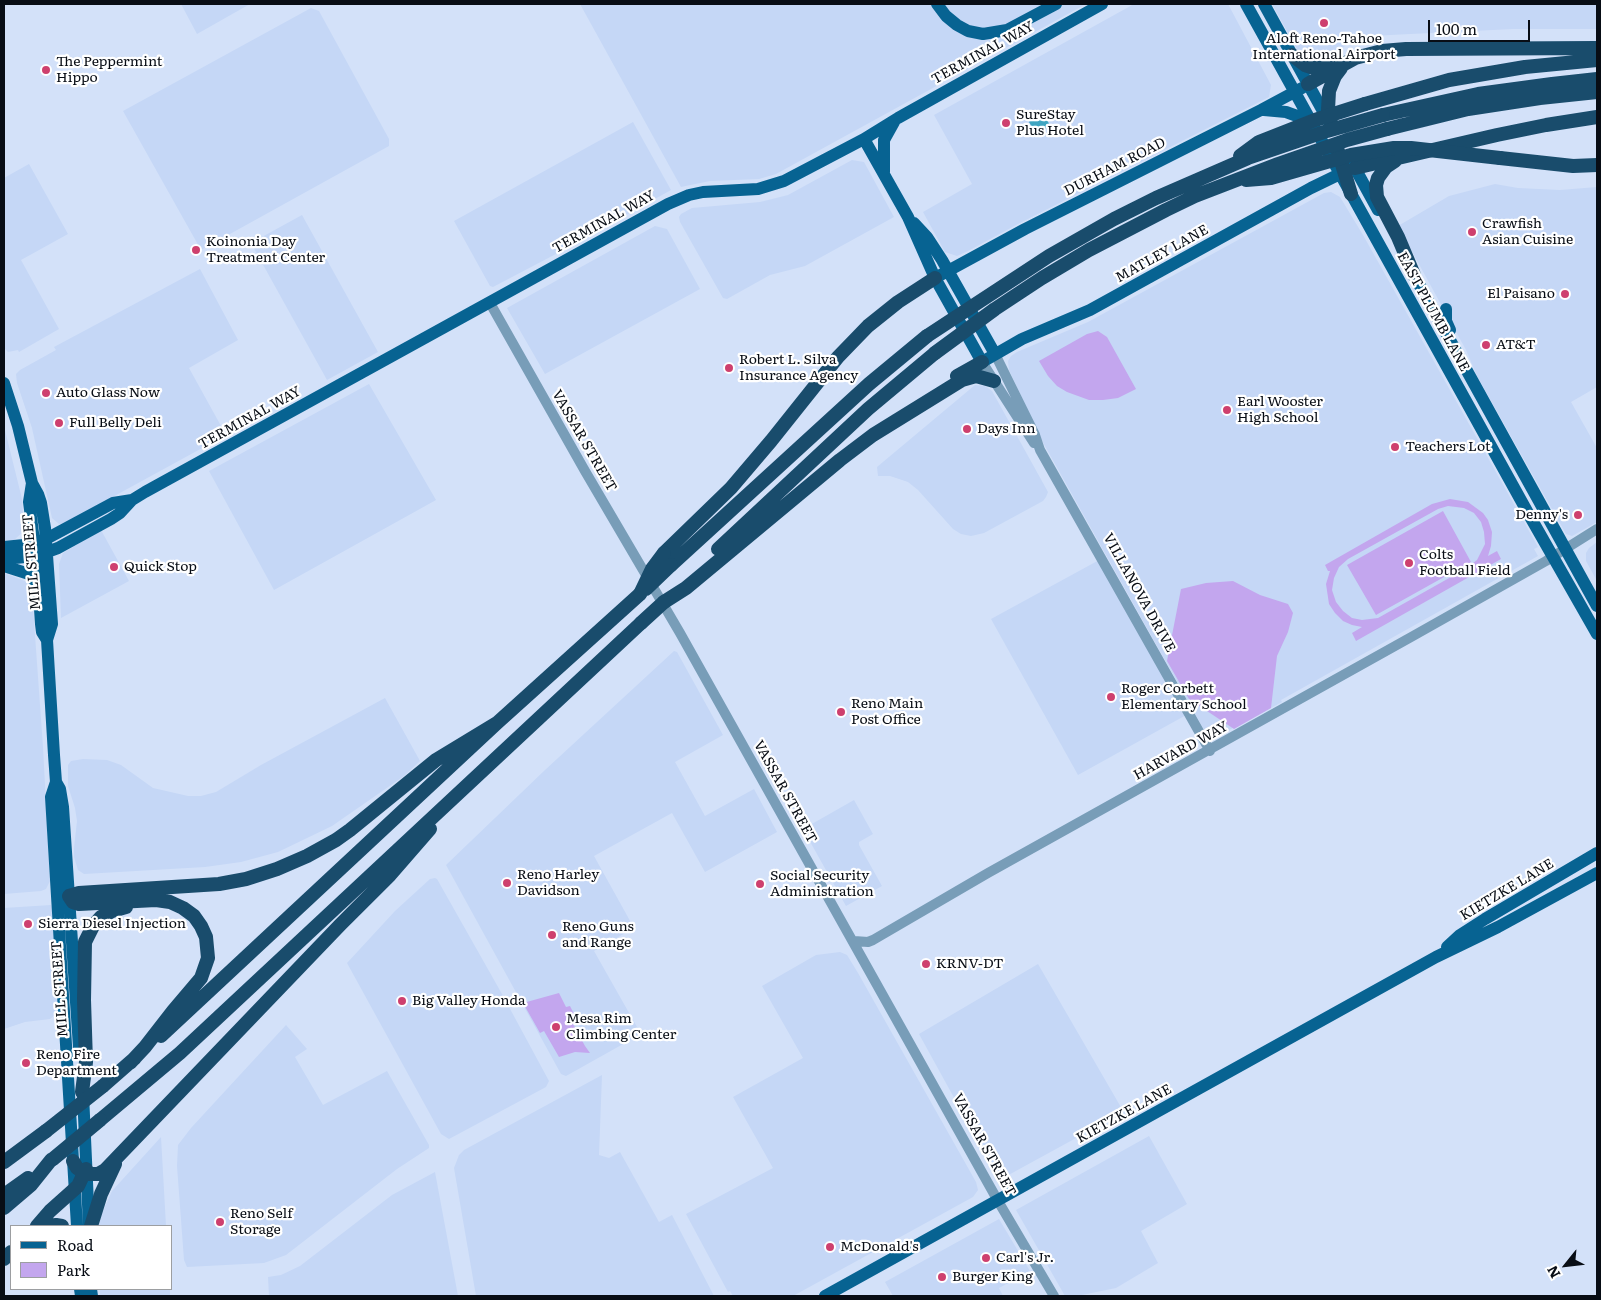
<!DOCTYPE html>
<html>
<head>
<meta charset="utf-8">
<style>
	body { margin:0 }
	#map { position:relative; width:1601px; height:1300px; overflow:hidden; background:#d3e1f9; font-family:Literata,serif }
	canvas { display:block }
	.frame { position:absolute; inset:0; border:5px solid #080d15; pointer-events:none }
	.legend { position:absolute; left:10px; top:1225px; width:162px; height:65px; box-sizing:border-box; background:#fff; border:1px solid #9c9ea1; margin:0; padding:6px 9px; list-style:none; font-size:15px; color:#080d15 }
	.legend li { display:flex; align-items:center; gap:10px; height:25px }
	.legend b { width:25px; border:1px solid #9c9ea1 }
	.north { position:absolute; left:1541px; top:1240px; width:50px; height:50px; -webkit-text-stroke:4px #fff; paint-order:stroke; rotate:241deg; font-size:14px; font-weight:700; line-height:20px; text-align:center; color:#080d15 }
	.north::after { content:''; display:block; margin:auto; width:18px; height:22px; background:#080d15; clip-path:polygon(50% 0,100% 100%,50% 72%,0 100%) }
	.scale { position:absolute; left:1428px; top:20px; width:102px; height:22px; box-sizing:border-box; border:2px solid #080d15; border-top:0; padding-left:6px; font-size:15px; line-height:18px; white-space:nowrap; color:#080d15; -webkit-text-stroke:4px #fff; paint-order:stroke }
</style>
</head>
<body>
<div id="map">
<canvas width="1601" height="1300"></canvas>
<div class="frame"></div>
<ul class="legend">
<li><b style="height:6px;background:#076392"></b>Road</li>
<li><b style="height:14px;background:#c3a6ee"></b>Park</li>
</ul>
<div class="north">N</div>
<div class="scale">100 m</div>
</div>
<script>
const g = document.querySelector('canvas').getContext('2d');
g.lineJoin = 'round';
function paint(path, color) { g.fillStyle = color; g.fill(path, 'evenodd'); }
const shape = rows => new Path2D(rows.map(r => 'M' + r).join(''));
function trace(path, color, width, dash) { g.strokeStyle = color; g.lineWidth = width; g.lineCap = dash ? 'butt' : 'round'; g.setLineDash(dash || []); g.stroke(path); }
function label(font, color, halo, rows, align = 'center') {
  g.font = font + ' Literata,serif'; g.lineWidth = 4.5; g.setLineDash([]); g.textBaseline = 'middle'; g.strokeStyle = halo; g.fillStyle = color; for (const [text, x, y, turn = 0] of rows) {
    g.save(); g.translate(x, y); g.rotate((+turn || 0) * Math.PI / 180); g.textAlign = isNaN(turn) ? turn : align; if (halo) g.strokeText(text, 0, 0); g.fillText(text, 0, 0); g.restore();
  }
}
const built = shape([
	[181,4,250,4,197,34],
	[580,4,1086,4,776,174,759,179,710,181,681,187],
	[1134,4,1228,4,1271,85,1269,97,1018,224,968,251,957,256,945,252,923,212,972,184,934,115],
	[1272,4,1597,4,1597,29,1513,29,1370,36,1345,46,1330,58,1312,62,1302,58],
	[311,8,319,11,389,139,389,146,201,250,123,111],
	[633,122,671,190,554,255,493,287,490,286,454,221],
	[852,160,864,162,894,217,805,266,770,275,727,299,723,298,680,222,679,217,681,214,692,208,760,202,788,195],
	[29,164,68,234,21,260,59,329,19,352,18,350,8,352,4,348,4,178],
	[1495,184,1518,188,1560,190,1597,187,1597,387,1571,402,1597,448,1597,522,1572,536,1566,534,1477,376,1466,350,1398,226,1449,196],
	[1331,192,1340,197,1363,235,1538,547,1534,549,1538,556,1281,700,1282,702,1271,708,1212,739,1208,737,1041,439,1009,370,1008,361,1011,356,1017,352,1088,322,1324,193],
	[302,215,378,352,327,380,251,243],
	[655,226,667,229,700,289,545,374,507,308],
	[200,269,238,340,189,368,226,435,65,523,59,524,52,518,32,428,17,383,16,374,20,370,56,350,54,347],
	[369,384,436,500,274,590,209,471],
	[975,385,985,386,992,391,1048,492,1046,497,1043,501,984,533,971,536,961,534,953,529,918,490,908,482,890,476,878,476,877,467],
	[4,426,22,499,24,531,14,540,4,540],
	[101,530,129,581,61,618,59,564,63,553],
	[1597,542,1597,581,1586,561,1586,553,1589,548],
	[1101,559,1188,714,1078,775,991,619],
	[4,573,30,583,32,593,43,747,50,881,46,889,41,891,4,894],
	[674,651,677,652,723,735,675,762,705,816,754,789,777,832,705,872,672,813,594,856,634,928,594,951,641,1034,566,1076,561,1074,446,865,545,770],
	[385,698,420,761,404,776,332,826,278,852,241,862,205,867,84,874,78,870,74,857,74,848,77,821,75,808,68,786,68,765,71,761,83,759,107,760,121,765,153,788,188,796,201,796,216,792,261,765],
	[854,800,873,834,859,842,859,845,882,886,846,906,803,829],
	[435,878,437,879,502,994,549,1081,546,1087,449,1139,441,1134,347,963,395,911,430,879],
	[51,905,52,907,59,1012,50,1019,25,1022,4,1029,4,908],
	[840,952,847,955,858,973,976,1182,978,1190,973,1197,793,1296,733,1296,730,1291,728,1292,686,1214,773,1168,733,1097,803,1058,762,986,816,955],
	[1038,964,1122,1109,1120,1114,1003,1178,996,1174,919,1034],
	[286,1025,307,1049,295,1057,323,1105,387,1071,429,1145,429,1148,397,1169,286,1255,264,1263,187,1267,184,1260,177,1166,178,1145,191,1128],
	[602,1075,599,1155,609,1158,620,1152,659,1222,672,1215,714,1296,476,1296,454,1168,459,1155,464,1150],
	[1149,1136,1187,1204,1141,1231,1158,1263,1116,1288,1077,1296,1065,1296,1016,1210],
	[161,1137,166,1226,98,1226,101,1215,112,1191],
	[435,1172,458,1296,269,1296,268,1277,281,1275,300,1266,392,1195],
	[999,1219,1030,1271,999,1288,1003,1296,893,1296,885,1282],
	[100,1289,170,1289,170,1296,100,1296]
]);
const green = shape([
	[1098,331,1107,337,1136,389,1118,398,1103,400,1089,400,1067,392,1057,386,1048,376,1039,361,1087,334],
	[1450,499,1468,502,1483,513,1488,520,1492,532,1491,546,1488,556,1497,551,1501,559,1356,641,1352,633,1362,627,1352,625,1343,621,1335,613,1329,604,1326,584,1330,571,1328,571,1325,565,1432,504],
	[1448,506,1464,508,1474,513,1481,522,1484,532,1485,544,1477,560,1467,568,1378,618,1362,620,1352,618,1343,611,1336,602,1332,590,1334,578,1339,567,1348,559,1438,509],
	[1443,511,1471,562,1376,615,1347,565],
	[1233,581,1260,595,1288,604,1293,613,1288,632,1277,656,1271,708,1234,729,1189,699,1167,661,1181,589,1206,583],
	[559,993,566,1007,570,1006,578,1022,573,1024,585,1046,590,1053,575,1052,559,1057,544,1031,540,1033,523,1003]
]);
const water = shape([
	[1044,113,1050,126,1036,134,1029,122]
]);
const minor = shape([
	[490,303,585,471,680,633,998,1201,1054,1296],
	[995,354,1035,435,1040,450,1210,751],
	[982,362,1034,443],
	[854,941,868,942,873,940,988,873,1413,636,1546,561,1597,529]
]);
const major = shape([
	[937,4,946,16,957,25,968,31,983,34,1007,30,1056,4],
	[1246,4,1528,513,1597,634],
	[1264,4,1329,122],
	[1264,110,1286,112,1297,116,1310,125],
	[864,139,908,217,935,278,982,362,1022,339,1090,310,1311,188,1346,171],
	[1350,159,1378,210],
	[884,172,884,140,894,122],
	[914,223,927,237,942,260,995,354],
	[1409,266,1597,606],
	[935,278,1025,229,1261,110,1302,88],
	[1446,309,1446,321,1450,330],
	[4,383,18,426,32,483,38,494,41,503,45,528,52,624,47,640,54,755,56,782,60,789,63,807,79,1047],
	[32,483,29,502,37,563,41,624,42,632,47,640],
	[4,547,34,544,46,539,113,503,132,500],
	[4,559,36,556,58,548,111,519,120,513,132,500,145,492,668,204,689,195,703,192,758,189,784,181,864,139,898,118,1102,4],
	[4,566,29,574,33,578,37,587],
	[56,782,51,797,77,1226],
	[1447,947,1460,935,1485,919,1597,853],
	[83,1094,89,1226],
	[80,1289,81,1296],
	[91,1289,92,1296],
	[825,1296,1436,957,1498,927,1597,873]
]);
const highway = shape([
	[1292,55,1305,65,1311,67,1318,68,1335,66],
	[1308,84,1355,58,1382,51,1406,49,1597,48],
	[1365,104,1449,80,1525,67,1597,60],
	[1383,115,1478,94,1552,84,1597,79],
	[1332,127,1328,110,1329,91,1335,76,1341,68],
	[1387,129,1468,109,1540,98,1597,92],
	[1337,148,1351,194],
	[1500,158,1573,166,1597,165],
	[1395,161,1386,167,1378,178,1376,185,1377,197,1398,237,1414,275],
	[1355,168,1497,135,1546,125,1597,117],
	[957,376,982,362],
	[718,549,868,409,935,353],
	[664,553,731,488,771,441,838,357,868,326,898,302,935,278],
	[671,565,869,384,927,336],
	[664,602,686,588,840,460,873,435,962,380,976,376,994,381],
	[161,1036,497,723,640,594],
	[130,1063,145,1047,173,1011,201,978,208,958,206,937,201,926,194,916,183,908,170,902,156,900,79,904,73,902,69,896,79,893,219,884,246,879,277,869,307,856,336,840,350,830,436,760,497,723],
	[103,1086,135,1058],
	[82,1092,86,1062,84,1000,85,942,93,926,101,917,112,911,126,907],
	[100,1120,180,1053,641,623],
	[73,1161,77,1168,86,1174,98,1174,105,1170,340,925,390,875,430,829],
	[4,1162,46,1131],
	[4,1195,28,1178],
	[4,1208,31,1185,51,1160],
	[37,1226,50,1211,78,1186,86,1169],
	[47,1226,56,1225,62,1226],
	[91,1226,101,1194,115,1164],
	[4,1259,11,1252]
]);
const highwayBridge = shape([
	[1240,156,1259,142,1315,120,1365,104],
	[1246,180,1271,178,1351,155,1394,148,1411,148,1500,158],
	[927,336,1049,256,1114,219,1156,198,1248,158,1327,131,1383,115],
	[935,353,995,309,1042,278,1089,250,1166,210,1195,196,1278,164,1347,140,1387,129],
	[646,589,671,565],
	[640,594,652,569,664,553],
	[641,623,664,602],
	[46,1131,103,1086],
	[53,1159,100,1120]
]);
const markers = [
	[1324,23,5,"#ce406e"],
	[46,70,5,"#ce406e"],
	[1006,123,5,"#ce406e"],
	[1472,232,5,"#ce406e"],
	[196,250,5,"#ce406e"],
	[1565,294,5,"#ce406e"],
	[1486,345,5,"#ce406e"],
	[729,368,5,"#ce406e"],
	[46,393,5,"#ce406e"],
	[1227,410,5,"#ce406e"],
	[59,423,5,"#ce406e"],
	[967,429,5,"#ce406e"],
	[1395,447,5,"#ce406e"],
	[1578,515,5,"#ce406e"],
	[1409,563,5,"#ce406e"],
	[114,567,5,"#ce406e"],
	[1111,697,5,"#ce406e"],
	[841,712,5,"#ce406e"],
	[507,883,5,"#ce406e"],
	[760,884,5,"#ce406e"],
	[28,924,5,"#ce406e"],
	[552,935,5,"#ce406e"],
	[926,964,5,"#ce406e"],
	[402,1001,5,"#ce406e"],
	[556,1027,5,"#ce406e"],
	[26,1063,5,"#ce406e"],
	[220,1222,5,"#ce406e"],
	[830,1247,5,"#ce406e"],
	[986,1258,5,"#ce406e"],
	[942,1277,5,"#ce406e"]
];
const poiNames = [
	["Aloft Reno-Tahoe",1324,39,"center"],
	["International Airport",1324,55,"center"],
	["The Peppermint",56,62],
	["Hippo",56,78],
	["SureStay",1016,115],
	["Plus Hotel",1016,131],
	["Crawfish",1482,224],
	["Asian Cuisine",1482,240],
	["Koinonia Day",206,242],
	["Treatment Center",206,258],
	["El Paisano",1555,294,"right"],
	["AT&T",1496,345],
	["Robert L. Silva",739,360],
	["Insurance Agency",739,376],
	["Auto Glass Now",56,393],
	["Earl Wooster",1237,402],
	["High School",1237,418],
	["Full Belly Deli",69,423],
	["Days Inn",977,429],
	["Teachers Lot",1405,447],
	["Denny's",1568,515,"right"],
	["Colts",1419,555],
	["Football Field",1419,571],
	["Quick Stop",124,567],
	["Roger Corbett",1121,689],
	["Elementary School",1121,705],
	["Reno Main",851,704],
	["Post Office",851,720],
	["Reno Harley",517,875],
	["Davidson",517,891],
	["Social Security",770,876],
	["Administration",770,892],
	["Sierra Diesel Injection",38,924],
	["Reno Guns",562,927],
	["and Range",562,943],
	["KRNV-DT",936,964],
	["Big Valley Honda",412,1001],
	["Mesa Rim",566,1019],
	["Climbing Center",566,1035],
	["Reno Fire",36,1055],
	["Department",36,1071],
	["Reno Self",230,1214],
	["Storage",230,1230],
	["McDonald's",840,1247],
	["Carl's Jr.",996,1258],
	["Burger King",952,1277]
];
const streetNames = [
	["TERMINAL WAY",983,53,-29],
	["DURHAM ROAD",1115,167,-27],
	["TERMINAL WAY",604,222,-29],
	["MATLEY LANE",1162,254,-29],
	["EAST PLUMB LANE",1433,312,61],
	["TERMINAL WAY",250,418,-29],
	["VASSAR STREET",584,441,60],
	["MILL STREET",32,562,-95],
	["VILLANOVA DRIVE",1139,593,61],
	["HARVARD WAY",1181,751,-29],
	["VASSAR STREET",785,792,61],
	["KIETZKE LANE",1507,890,-31],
	["MILL STREET",60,989,-94],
	["KIETZKE LANE",1124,1114,-29],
	["VASSAR STREET",984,1145,61]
];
paint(built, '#c5d7f6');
paint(green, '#c3a6ee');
paint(water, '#3fa5c1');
trace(minor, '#789db8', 10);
trace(major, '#076392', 12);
trace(highway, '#194c6c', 14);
trace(highwayBridge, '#194c6c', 14);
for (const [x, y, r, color] of markers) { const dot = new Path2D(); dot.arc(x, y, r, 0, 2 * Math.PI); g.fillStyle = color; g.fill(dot); trace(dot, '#fff', 2); }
label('14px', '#080d15', '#fff', poiNames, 'left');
label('14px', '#080d15', '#fff', streetNames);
</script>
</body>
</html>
